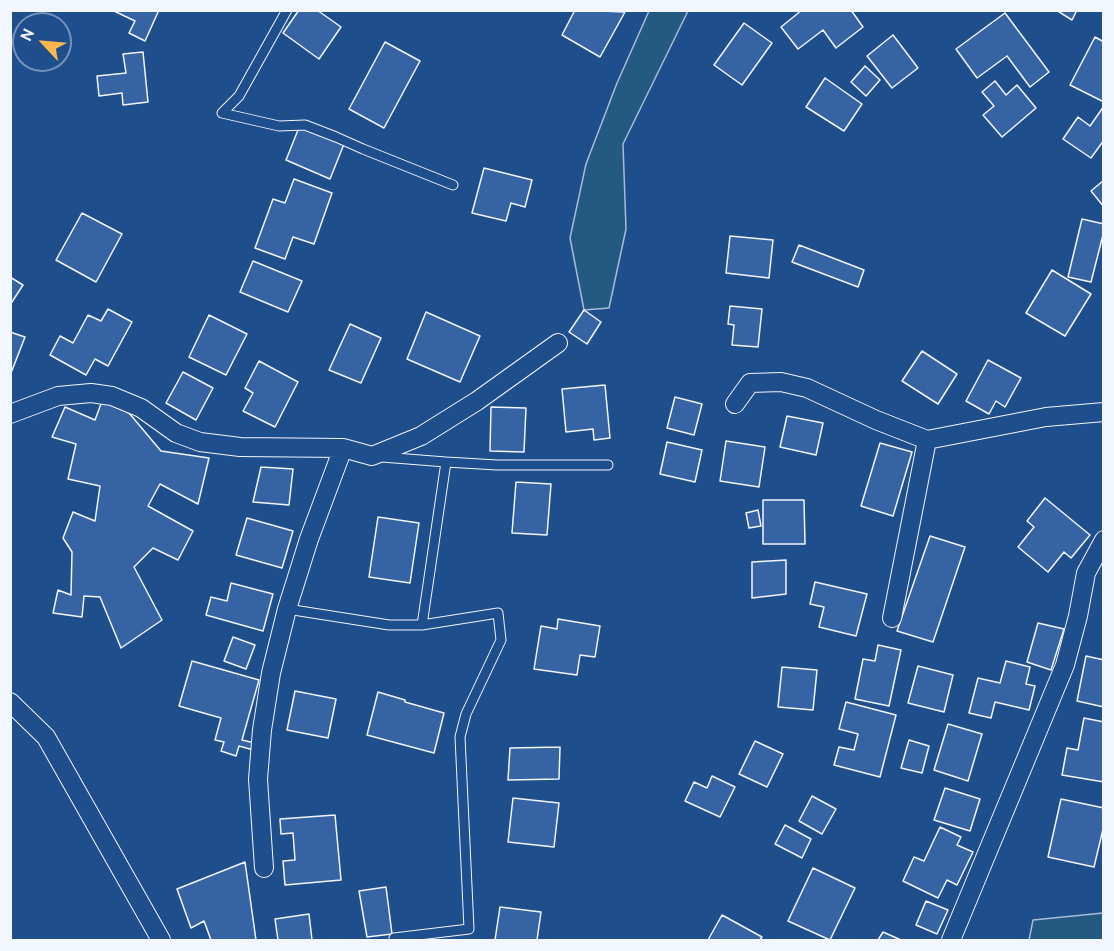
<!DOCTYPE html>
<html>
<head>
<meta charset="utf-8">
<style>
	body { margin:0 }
	#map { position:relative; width:1114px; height:951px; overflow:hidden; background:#1f4e8c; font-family:Cabin,sans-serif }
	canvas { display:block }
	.frame { position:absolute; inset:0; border:12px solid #f2f6ff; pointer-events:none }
	.north { position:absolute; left:12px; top:12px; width:60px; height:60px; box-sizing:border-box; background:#1f4e8c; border:2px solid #7391ba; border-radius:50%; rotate:296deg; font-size:16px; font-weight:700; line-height:24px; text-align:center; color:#f2f6ff }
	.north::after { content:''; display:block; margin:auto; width:21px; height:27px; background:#ffb74d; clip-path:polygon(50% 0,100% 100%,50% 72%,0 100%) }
</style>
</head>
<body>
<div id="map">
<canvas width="1114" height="951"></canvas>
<div class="frame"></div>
<div class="north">N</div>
</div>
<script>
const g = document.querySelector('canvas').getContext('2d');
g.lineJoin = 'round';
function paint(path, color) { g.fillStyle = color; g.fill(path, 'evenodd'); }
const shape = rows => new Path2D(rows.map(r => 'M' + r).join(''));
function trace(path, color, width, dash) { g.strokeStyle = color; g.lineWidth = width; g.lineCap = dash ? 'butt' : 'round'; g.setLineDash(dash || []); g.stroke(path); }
const green = shape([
	[649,11,688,11,623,144,626,229,609,308,584,310,570,238,586,164,617,83,649,11],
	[1103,913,1103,940,1029,940,1033,920,1103,913]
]);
const building = shape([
	[159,10,145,41,129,33,135,21,114,11,159,10],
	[299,10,317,10,341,27,319,59,283,33,299,10],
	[575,10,625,12,600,57,562,35,575,10],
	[802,10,851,10,863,27,836,48,823,30,798,49,781,27,802,10],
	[1056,10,1077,10,1072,20,1056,10],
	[1005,13,1049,72,1030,87,1007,56,977,78,956,49,1005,13],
	[744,23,772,43,742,85,714,65,744,23],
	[893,35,918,68,892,88,867,56,893,35],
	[1095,37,1104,42,1104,98,1102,101,1070,85,1095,37],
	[385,42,420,61,384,128,349,109,385,42],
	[143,52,148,102,123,105,122,93,99,96,97,76,126,73,123,54,143,52],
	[865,66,880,80,866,96,851,82,865,66],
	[825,78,862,104,844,131,806,107,825,78],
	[995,81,1006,95,1017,85,1036,108,1002,137,983,115,994,106,982,92,995,81],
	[1104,106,1104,140,1091,158,1063,139,1078,117,1090,126,1104,106],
	[300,125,344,144,330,179,286,160,300,125],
	[484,168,532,180,525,207,511,203,506,221,472,213,484,168],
	[294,179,332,193,314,244,293,237,285,259,255,248,273,199,285,203,294,179],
	[1104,180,1104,207,1091,191,1104,180],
	[82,213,122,234,96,282,56,260,82,213],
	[1082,219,1104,224,1104,231,1091,282,1068,277,1082,219],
	[730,236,773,240,769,278,726,273,730,236],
	[799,245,864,270,858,287,792,262,799,245],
	[253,261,302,281,288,312,240,292,253,261],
	[1052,270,1091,294,1065,336,1026,313,1052,270],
	[10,277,23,285,10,305,10,277],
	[730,306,762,309,758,347,732,345,734,325,728,324,730,306],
	[108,309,132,322,108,366,95,359,86,375,50,355,60,336,73,343,88,315,101,321,108,309],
	[584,310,601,322,587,344,569,332,584,310],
	[426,312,480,336,460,382,407,359,426,312],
	[209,315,247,334,226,375,189,357,209,315],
	[350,324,381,338,361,383,329,370,350,324],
	[10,332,25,337,11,373,10,373,10,332],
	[922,351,957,374,938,404,902,381,922,351],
	[988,360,1021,378,1005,407,996,401,989,414,966,401,988,360],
	[259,361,298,382,275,427,243,411,253,393,245,388,259,361],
	[183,372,213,388,196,420,166,403,183,372],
	[605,385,610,438,594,440,593,429,566,432,562,389,605,385],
	[675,397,702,404,694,435,667,428,675,397],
	[102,401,129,413,161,451,209,458,198,504,160,484,148,506,193,531,178,560,153,548,134,567,162,620,121,648,100,597,84,596,82,617,53,613,58,590,71,595,72,552,63,538,73,512,95,521,100,486,68,479,76,444,52,437,65,407,95,420,102,401],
	[491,407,526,408,524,452,490,451,491,407],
	[787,416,823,423,816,455,780,447,787,416],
	[726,441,765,447,759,487,720,481,726,441],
	[667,442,702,450,695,482,660,474,667,442],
	[880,443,912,452,893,516,861,506,880,443],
	[261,467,293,469,289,505,253,502,261,467],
	[516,482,551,484,547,535,512,533,516,482],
	[1045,498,1090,535,1071,558,1064,552,1048,572,1018,547,1034,527,1027,521,1045,498],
	[763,500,804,500,805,544,763,544,763,500],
	[758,510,761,526,749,528,746,513,758,510],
	[378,517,419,523,410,583,369,577,378,517],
	[247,518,293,531,282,568,236,555,247,518],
	[930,536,965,547,933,642,897,631,930,536],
	[786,560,786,594,752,598,752,562,786,560],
	[815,582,867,594,856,636,819,627,824,607,810,604,815,582],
	[231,583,273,594,263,631,206,615,211,597,227,601,231,583],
	[558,619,600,626,595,657,580,655,577,675,534,669,541,626,557,629,558,619],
	[1038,623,1064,629,1051,670,1027,662,1038,623],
	[233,637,255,645,246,669,224,661,233,637],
	[878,645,901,650,889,706,855,699,863,659,875,661,878,645],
	[1086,656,1104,660,1104,707,1077,701,1086,656],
	[192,661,259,680,242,740,259,744,257,751,239,746,236,756,221,751,224,742,215,740,221,718,179,706,192,661],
	[1006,661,1030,667,1026,684,1035,686,1029,710,995,702,991,718,969,713,978,678,1000,683,1006,661],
	[918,666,953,675,944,712,908,703,918,666],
	[782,667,817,670,813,710,778,707,782,667],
	[295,691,336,699,328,738,287,730,295,691],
	[378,692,405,700,405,702,444,713,434,753,367,735,378,692],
	[846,702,896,715,880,777,834,765,839,747,854,750,858,734,839,729,846,702],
	[1084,718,1104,722,1104,782,1062,775,1067,748,1078,750,1084,718],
	[948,724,982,734,968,781,934,770,948,724],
	[909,740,929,746,922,773,901,768,909,740],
	[755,741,783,754,767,787,739,774,755,741],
	[560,747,559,779,508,780,510,748,560,747],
	[712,776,735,787,720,817,685,801,694,782,707,788,712,776],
	[945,788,980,799,970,831,934,820,945,788],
	[812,796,836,809,822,834,799,821,812,796],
	[513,798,559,803,554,847,508,842,513,798],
	[1061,799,1104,808,1104,825,1094,867,1048,857,1061,799],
	[335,815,341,880,285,885,283,861,295,860,293,833,281,834,280,819,335,815],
	[785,825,811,839,802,858,775,844,785,825],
	[940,827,961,837,957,845,973,852,957,885,947,880,938,898,903,881,914,857,924,861,940,827],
	[245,862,256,940,211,940,204,921,191,928,177,889,245,862],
	[813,868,855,888,830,940,788,921,813,868],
	[386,887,392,934,367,937,359,891,386,887],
	[926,901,948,910,937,934,916,925,926,901],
	[500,907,541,912,537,940,495,940,500,907],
	[309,914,312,940,278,940,275,919,309,914],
	[722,915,762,937,760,940,708,940,722,915],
	[883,932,901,940,878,940,883,932]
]);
const service = shape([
	[287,10,239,96,222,113,279,126,305,125,336,137,363,149,453,185],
	[382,457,446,462,422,625],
	[446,462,497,465,608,465],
	[287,609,389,625,422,625,498,613,501,640,466,714,460,737,469,929,394,938,395,940]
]);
const minor = shape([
	[735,404,750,383,781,382,807,388,876,420,927,440,1046,417,1104,412],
	[10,414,58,396,91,393,112,396,141,408,176,433,200,442,240,447,343,448,372,456,421,436,477,401,558,343],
	[892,618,927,440],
	[10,702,46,737,161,940],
	[264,868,258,779,262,730,271,673,287,609,309,539,343,448],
	[951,940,1065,665,1078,616,1086,573,1104,540]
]);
paint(green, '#245a82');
trace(green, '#a8bbd7', 1.5);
paint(building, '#3563a3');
trace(building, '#f2f6ff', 1.5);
trace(service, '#f2f6ff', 11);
trace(minor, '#f2f6ff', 20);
trace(service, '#1f4e8c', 9);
trace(minor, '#1f4e8c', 18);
</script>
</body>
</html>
